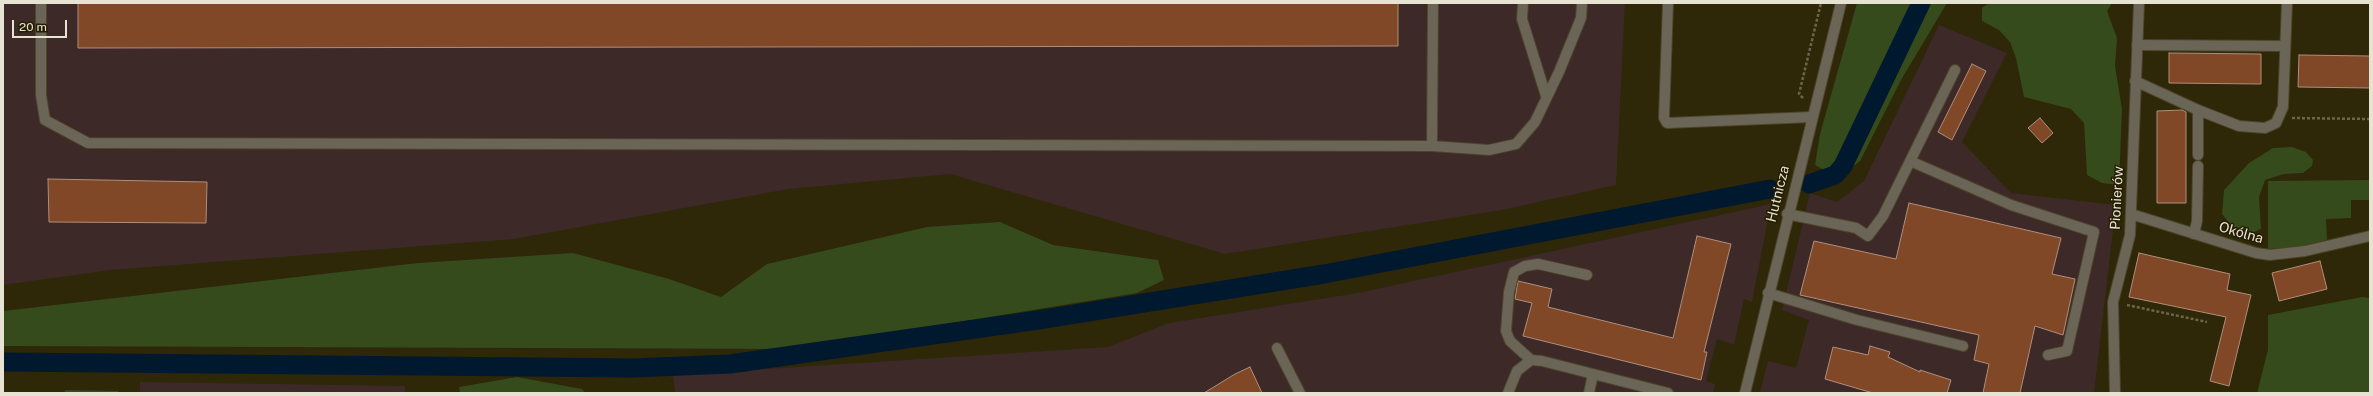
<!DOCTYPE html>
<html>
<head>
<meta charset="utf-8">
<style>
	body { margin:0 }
	#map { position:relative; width:2373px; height:396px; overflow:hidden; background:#2e2708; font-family:"Public Sans",sans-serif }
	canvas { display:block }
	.frame { position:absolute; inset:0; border:4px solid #e7e3d2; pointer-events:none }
	.scale { position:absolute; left:12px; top:20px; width:55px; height:18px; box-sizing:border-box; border:2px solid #e7e3d2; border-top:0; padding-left:5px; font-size:12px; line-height:14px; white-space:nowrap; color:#e7e3d2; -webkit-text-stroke:3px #241d01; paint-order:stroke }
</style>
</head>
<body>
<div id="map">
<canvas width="2373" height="396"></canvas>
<div class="frame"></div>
<div class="scale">20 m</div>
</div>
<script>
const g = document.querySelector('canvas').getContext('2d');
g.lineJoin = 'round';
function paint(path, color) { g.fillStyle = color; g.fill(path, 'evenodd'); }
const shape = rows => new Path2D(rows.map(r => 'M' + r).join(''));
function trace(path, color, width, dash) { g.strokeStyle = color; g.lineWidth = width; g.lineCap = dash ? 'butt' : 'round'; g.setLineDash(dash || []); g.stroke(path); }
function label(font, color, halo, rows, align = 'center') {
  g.font = font + ' "Public Sans",sans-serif'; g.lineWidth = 3; g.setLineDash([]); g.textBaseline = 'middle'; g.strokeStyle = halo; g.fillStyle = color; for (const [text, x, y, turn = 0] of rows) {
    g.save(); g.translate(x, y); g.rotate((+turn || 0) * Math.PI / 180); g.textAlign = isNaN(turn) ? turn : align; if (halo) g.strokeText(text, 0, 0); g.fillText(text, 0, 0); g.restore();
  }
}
const industrial = shape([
	[3,3,1625,3,1616,185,1502,210,1225,254,950,174,789,189,514,239,111,270,3,285],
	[1939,25,2007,53,1962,142,2011,193,2116,205,2094,393,1760,393,1768,361,1796,368,1809,320,1782,310,1810,193,1837,202,1864,181],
	[1771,204,1752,302,1744,299,1734,345,1717,339,1706,381,1715,384,1713,393,675,393,673,375,1108,347,1169,323,1358,293],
	[140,382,405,386,405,393,140,393]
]);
const green = shape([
	[1857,3,1947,3,1901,80,1860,161,1838,178,1815,165,1820,134],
	[1989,3,2112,3,2107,11,2117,38,2115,66,2122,109,2119,185,2102,183,2087,175,2084,123,2071,109,2024,97,2016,58,2010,42,1999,30,1982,21,1982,8],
	[2292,147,2306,152,2313,160,2312,166,2303,173,2284,174,2265,180,2259,197,2261,229,2249,234,2236,231,2222,214,2224,190,2249,163,2273,148],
	[2370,180,2370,200,2351,200,2351,218,2326,219,2327,240,2297,247,2268,249,2268,181],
	[1000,222,1053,245,1158,260,1164,280,1137,293,794,349,3,346,3,311,418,263,573,253,669,279,721,297,767,264,927,227],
	[2362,297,2370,298,2370,393,2257,393,2268,350,2268,315],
	[517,377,582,389,585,393,460,393,459,387],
	[66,390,118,391,118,393,63,393]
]);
const canal = shape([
	[1809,184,1835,175,1843,166,1921,3],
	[3,362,633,368,730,364,1038,320,1324,274,1770,189]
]);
const building = shape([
	[78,3,1398,3,1398,46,78,48,78,3],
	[2169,53,2261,54,2261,84,2169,83,2169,53],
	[2299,55,2370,56,2370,88,2298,87,2299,55],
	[1972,64,1986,71,1952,140,1938,132,1972,64],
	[2182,110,2186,112,2186,203,2157,203,2157,111,2182,110],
	[2040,118,2053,133,2042,143,2028,128,2040,118],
	[48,179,207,182,206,223,49,222,48,179],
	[1909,203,2061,238,2052,274,2075,279,2063,335,2035,326,2020,393,1983,393,1989,364,1974,360,1979,335,1800,295,1814,241,1896,259,1909,203],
	[1697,236,1731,244,1704,352,1707,352,1701,380,1523,336,1532,303,1515,299,1518,281,1552,289,1548,307,1673,338,1697,236],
	[2139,253,2230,274,2227,290,2251,295,2229,386,2210,381,2226,317,2129,297,2139,253],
	[2320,261,2327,289,2279,301,2272,273,2320,261],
	[1870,346,1890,352,1888,357,1920,372,1920,370,1951,380,1947,393,1873,393,1825,379,1833,347,1868,355,1870,346],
	[1250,367,1262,393,1204,393,1235,374,1250,367]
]);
const path = shape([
	[1803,98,1799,94,1821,3],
	[2292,118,2370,119],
	[2127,305,2207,322]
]);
const service = shape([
	[41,3,41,95,45,120,88,143,1432,146,1433,3],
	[1523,3,1522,19,1546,96],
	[1668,3,1664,118,1667,123,1812,117],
	[2137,45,2285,46],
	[2135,81,2198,110,2198,155],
	[2198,110,2239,126,2265,128,2276,123,2283,107,2287,3],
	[1432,146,1489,150,1516,144,1535,122,1559,72,1581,18,1582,3],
	[1910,161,2011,205,2094,232,2067,351,2048,355],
	[1787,214,1856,228,1868,236,1883,216,1955,70],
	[2194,234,2197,221,2198,166],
	[1768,293,1857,320,1963,346],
	[1277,348,1300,393],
	[1531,360,1510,341,1506,331,1509,292,1514,272,1525,266,1538,264,1587,275],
	[1508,393,1517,371,1531,360,1542,361,1668,393],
	[1589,393,1593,374]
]);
const minor = shape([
	[2131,214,2256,253,2270,255,2305,251,2370,236],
	[2115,393,2113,302,2130,235,2139,3]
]);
const tertiary = shape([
	[1745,393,1841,3]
]);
const streetNames = [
	["Hutnicza",1778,194,-76],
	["Pionierów",2117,198,-87],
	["Okólna",2241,233,16]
];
paint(industrial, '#3d2927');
paint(green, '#354b1b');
trace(canal, '#00192f', 19);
paint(building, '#814827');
trace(building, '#af8e7d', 1);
trace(service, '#4c4528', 12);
trace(minor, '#4c4528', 12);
trace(tertiary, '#4c4528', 12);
trace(path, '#6b654b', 2.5, [3, 2]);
trace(service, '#6b6558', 10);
trace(minor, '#6b6558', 10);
trace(tertiary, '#6b6558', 10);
label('14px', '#e7e3d2', '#241d01', streetNames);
</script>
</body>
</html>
